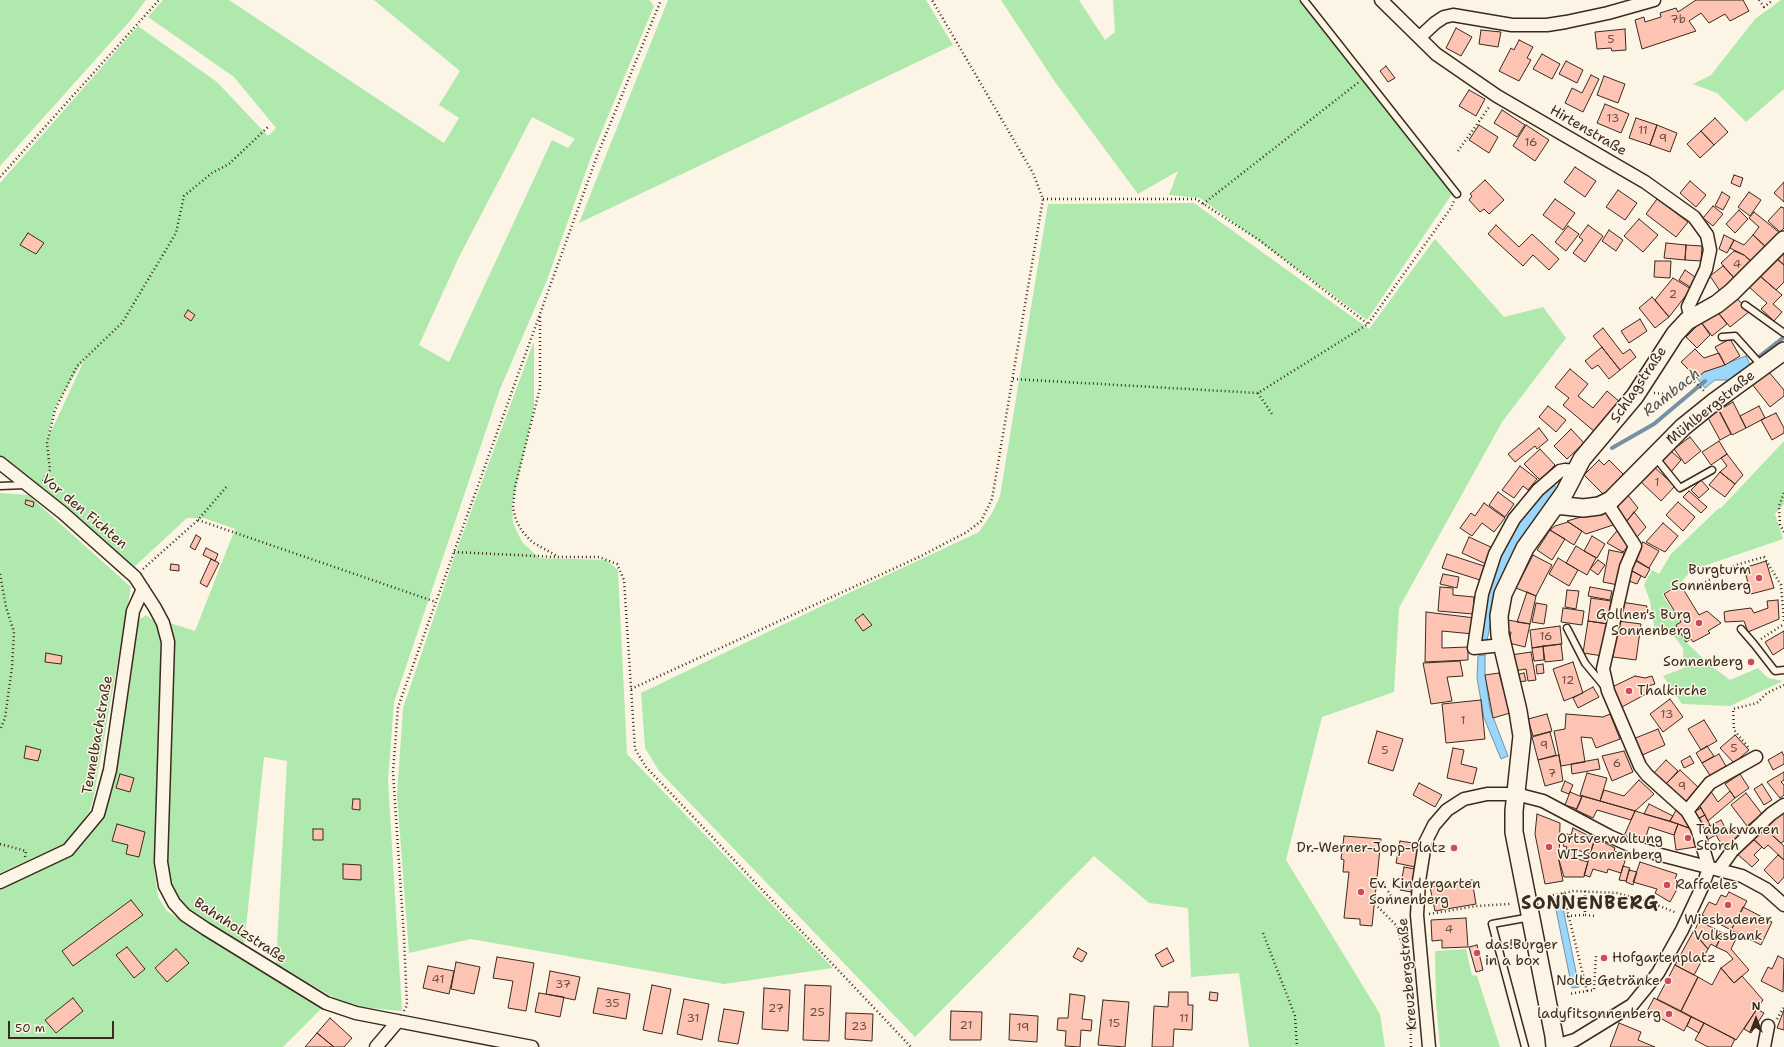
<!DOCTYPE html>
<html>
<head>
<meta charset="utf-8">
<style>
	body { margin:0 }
	#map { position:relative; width:1784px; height:1047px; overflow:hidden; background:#fcf5e5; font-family:"Shantell Sans",sans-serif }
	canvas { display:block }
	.north { position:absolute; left:1736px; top:999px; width:40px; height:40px; -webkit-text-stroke:3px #fcf5e5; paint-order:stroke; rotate:0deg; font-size:11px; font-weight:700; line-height:16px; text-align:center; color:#3b2a1e }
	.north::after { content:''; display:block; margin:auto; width:14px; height:18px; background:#3b2a1e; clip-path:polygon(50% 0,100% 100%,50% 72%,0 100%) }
	.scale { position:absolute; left:8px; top:1021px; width:106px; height:18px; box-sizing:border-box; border:2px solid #3b2a1e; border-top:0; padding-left:5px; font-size:12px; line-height:14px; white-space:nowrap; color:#3b2a1e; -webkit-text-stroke:3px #fcf5e5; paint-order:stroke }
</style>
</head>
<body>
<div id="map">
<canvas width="1784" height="1047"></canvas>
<div class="north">N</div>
<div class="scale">50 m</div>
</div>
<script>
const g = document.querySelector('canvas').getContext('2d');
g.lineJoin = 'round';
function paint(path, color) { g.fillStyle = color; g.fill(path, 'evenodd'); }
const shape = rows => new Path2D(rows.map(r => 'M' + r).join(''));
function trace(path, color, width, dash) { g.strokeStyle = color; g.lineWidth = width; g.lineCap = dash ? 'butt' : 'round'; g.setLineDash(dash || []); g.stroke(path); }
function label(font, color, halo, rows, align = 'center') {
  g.font = font + ' "Shantell Sans",sans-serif'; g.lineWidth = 3; g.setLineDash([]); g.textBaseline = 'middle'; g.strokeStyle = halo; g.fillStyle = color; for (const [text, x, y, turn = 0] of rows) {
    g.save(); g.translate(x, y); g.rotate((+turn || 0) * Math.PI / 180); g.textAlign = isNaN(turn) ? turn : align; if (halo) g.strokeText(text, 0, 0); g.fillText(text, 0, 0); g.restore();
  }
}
const green = shape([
	[0,0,146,0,130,21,0,166],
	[163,0,229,0,444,143,459,118,439,105,460,71,374,0,649,0,654,6,591,157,547,280,500,389,394,702,388,781,402,1011,348,1006,276,964,287,761,264,757,244,946,176,902,164,863,170,713,170,623,195,631,235,529,204,518,187,518,133,568,0,458,0,183,138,26,217,82,268,136,276,128,234,77,148,17],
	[532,117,575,139,568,148,552,140,449,362,419,345,459,257],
	[86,356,56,421,47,438,55,407],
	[668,0,926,0,953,45,579,223],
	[1001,0,1079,0,1105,40,1115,32,1113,0,1299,0,1452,194,1367,320,1200,198,1169,195,1178,171,1138,194,1055,82],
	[1781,0,1784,0,1784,89,1746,122,1717,93,1693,84,1711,75,1755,19],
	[1194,203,1369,329,1435,239,1504,317,1543,307,1566,338,1502,422,1399,608,1394,692,1322,717,1286,860,1380,1014,1385,1047,1249,1047,1239,973,1191,977,1188,908,1149,903,1094,856,915,1037,659,771,645,748,641,693,851,592,979,532,992,513,1000,496,1048,204],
	[534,341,534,409,512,504,513,523,522,542,539,558,606,560,618,570,627,754,833,968,724,984,471,939,409,953,397,795,403,708,455,555],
	[1784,441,1784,504,1775,514,1783,539,1692,570,1681,582,1662,594,1680,622,1676,625,1686,642,1710,665,1730,680,1758,668,1768,678,1783,681,1730,706,1682,704,1663,676,1684,668,1683,648,1670,631,1654,626,1650,601,1644,585,1652,570,1659,574,1671,554,1719,508,1721,508],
	[0,493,28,495,131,587,93,800,89,812,66,843,0,873],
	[146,615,159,625,164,648,154,868,158,897,167,911,243,960,322,1008,283,1047,0,1047,0,884,72,851,101,816,136,622],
	[1466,949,1472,975,1477,976,1500,1047,1440,1047,1436,1003,1435,951]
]);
const water = shape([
	[1746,356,1751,367,1733,380,1715,380,1705,388,1697,378,1704,372,1746,356],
	[1552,483,1558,489,1521,539,1497,588,1487,641,1477,641,1494,568,1517,523,1552,483],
	[1485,655,1485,675,1490,709,1508,756,1501,759,1484,718,1477,678,1478,656,1485,655],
	[1561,898,1579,987,1572,988,1554,900,1561,898]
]);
const stream = shape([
	[1760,356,1784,337],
	[1612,448,1654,424,1705,381]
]);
const building = shape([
	[1696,0,1743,0,1749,11,1730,21,1725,14,1709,23,1701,13,1689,21,1696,31,1642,49,1635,20,1644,17,1645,22,1661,17,1660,13,1676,8,1678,12,1696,0],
	[1456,28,1472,37,1461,56,1446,48,1456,28],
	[1625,29,1626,50,1612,51,1611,48,1597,49,1595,32,1625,29],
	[1481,30,1501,32,1498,47,1479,44,1481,30],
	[1519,40,1533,47,1527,58,1531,60,1519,81,1499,71,1511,48,1514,50,1519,40],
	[1542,54,1560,64,1552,79,1533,69,1542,54],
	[1566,61,1583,70,1577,83,1559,74,1566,61],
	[1386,66,1395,78,1388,82,1380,71,1386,66],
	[1591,75,1599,79,1583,112,1565,103,1572,88,1582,93,1591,75],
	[1604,76,1625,84,1618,103,1597,95,1604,76],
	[1469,90,1485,99,1476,116,1459,106,1469,90],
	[1605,104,1629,114,1621,133,1597,123,1605,104],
	[1502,110,1525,125,1517,137,1494,123,1502,110],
	[1636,118,1657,125,1650,145,1629,138,1636,118],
	[1715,118,1728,132,1714,145,1701,131,1715,118],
	[1479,125,1498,137,1489,153,1469,140,1479,125],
	[1526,125,1549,140,1535,161,1513,146,1526,125],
	[1657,125,1677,133,1670,152,1650,145,1657,125],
	[1701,131,1714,145,1700,158,1687,144,1701,131],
	[1575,167,1596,181,1585,197,1564,182,1575,167],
	[1734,175,1743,178,1740,187,1731,183,1734,175],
	[1485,180,1504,200,1489,214,1484,209,1480,212,1469,200,1472,196,1470,194,1485,180],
	[1690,181,1706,195,1696,207,1680,193,1690,181],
	[1784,182,1784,202,1774,193,1784,182],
	[1618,190,1637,203,1625,220,1606,207,1618,190],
	[1722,192,1730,197,1723,210,1715,206,1722,192],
	[1749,192,1761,200,1750,216,1738,207,1749,192],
	[1555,199,1575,213,1563,230,1543,215,1555,199],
	[1657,199,1688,222,1676,237,1646,214,1657,199],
	[1713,206,1723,214,1713,226,1703,218,1713,206],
	[1781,207,1784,208,1784,228,1780,232,1768,221,1781,207],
	[1739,210,1748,219,1735,233,1726,224,1739,210],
	[1754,212,1780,233,1767,248,1753,235,1759,227,1749,218,1754,212],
	[1639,219,1658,235,1643,252,1624,236,1639,219],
	[1496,225,1519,247,1532,234,1559,259,1549,270,1533,255,1523,266,1488,234,1496,225],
	[1588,225,1603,236,1585,262,1573,253,1583,240,1579,237,1588,225],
	[1568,226,1579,234,1566,251,1555,242,1568,226],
	[1609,230,1623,240,1616,251,1602,241,1609,230],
	[28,233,44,243,36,254,20,245,28,233],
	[1724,235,1734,240,1727,253,1719,249,1724,235],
	[1753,235,1767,248,1753,263,1744,255,1730,248,1734,240,1744,245,1753,235],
	[1666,243,1686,245,1685,260,1664,258,1666,243],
	[1686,245,1702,246,1701,261,1685,260,1686,245],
	[1784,249,1784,265,1776,258,1784,249],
	[1734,251,1744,255,1753,263,1736,280,1721,263,1734,251],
	[1776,258,1784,265,1784,282,1776,290,1760,276,1776,258],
	[1655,261,1671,261,1670,278,1654,277,1655,261],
	[1723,266,1736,280,1720,291,1710,276,1723,266],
	[1685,270,1698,279,1692,288,1679,280,1685,270],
	[1760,276,1782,295,1773,304,1782,312,1774,321,1761,309,1767,303,1749,287,1760,276],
	[1673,278,1691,289,1669,317,1655,300,1673,278],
	[1734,296,1750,311,1730,327,1716,310,1734,296],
	[1652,297,1669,317,1655,328,1639,308,1652,297],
	[188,310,195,315,191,321,184,316,188,310],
	[1716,310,1727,324,1712,336,1701,322,1716,310],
	[1640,319,1647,331,1629,343,1621,331,1640,319],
	[1701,322,1710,335,1697,348,1686,337,1701,322],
	[1603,328,1623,354,1630,349,1636,357,1620,370,1593,336,1603,328],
	[1730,339,1740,356,1725,365,1715,347,1730,339],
	[1602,347,1620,370,1609,379,1598,365,1592,369,1585,361,1602,347],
	[1695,349,1704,358,1719,353,1725,365,1704,372,1697,378,1681,362,1695,349],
	[1570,369,1588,384,1578,396,1593,408,1607,391,1620,402,1595,432,1563,405,1569,398,1555,387,1570,369],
	[1768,371,1784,390,1784,396,1770,407,1752,384,1768,371],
	[1733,402,1746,428,1732,435,1719,410,1733,402],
	[1548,406,1566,420,1556,432,1539,417,1548,406],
	[1759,406,1765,418,1746,428,1740,416,1759,406],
	[1719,411,1731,434,1720,440,1707,416,1719,411],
	[1776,413,1784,428,1784,433,1772,440,1761,420,1776,413],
	[1539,428,1548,440,1537,449,1535,446,1515,462,1508,454,1539,428],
	[1571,429,1584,443,1567,459,1554,446,1571,429],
	[1690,437,1701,451,1685,464,1674,449,1690,437],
	[1719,441,1727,454,1711,465,1702,452,1719,441],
	[1540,449,1555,465,1540,480,1524,464,1540,449],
	[1671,451,1681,460,1671,472,1660,462,1671,451],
	[1727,454,1743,475,1735,484,1720,472,1727,466,1721,458,1727,454],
	[1599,460,1604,465,1609,460,1625,476,1605,496,1584,475,1599,460],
	[1520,466,1537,479,1528,490,1523,486,1514,498,1502,490,1520,466],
	[1653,466,1675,486,1661,501,1639,480,1653,466],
	[1720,472,1735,484,1725,497,1709,485,1720,472],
	[1701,480,1709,489,1699,498,1691,490,1701,480],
	[1689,491,1707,507,1701,513,1683,497,1689,491],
	[1498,492,1514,504,1505,517,1489,505,1498,492],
	[1627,494,1638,508,1626,522,1616,507,1627,494],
	[26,500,34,502,33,507,25,504,26,500],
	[1678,502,1695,517,1683,531,1666,515,1678,502],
	[1484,503,1505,518,1494,532,1482,523,1472,536,1460,528,1471,513,1475,516,1484,503],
	[1634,512,1646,527,1637,537,1626,522,1634,512],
	[1595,513,1605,513,1616,524,1586,534,1567,521,1595,513],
	[1568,522,1582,531,1574,545,1550,530,1555,526,1568,522],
	[1663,523,1678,536,1665,552,1646,542,1663,523],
	[1620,527,1629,545,1623,552,1607,543,1620,527],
	[1550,530,1565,539,1552,560,1537,550,1550,530],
	[196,535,201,538,195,550,190,547,196,535],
	[1592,536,1605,544,1597,558,1584,551,1592,536],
	[1469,537,1493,548,1486,564,1462,553,1469,537],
	[1643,542,1659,551,1649,568,1633,558,1643,542],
	[1576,546,1596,558,1587,575,1566,563,1576,546],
	[206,548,218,554,215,561,203,555,206,548],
	[1609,550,1624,553,1618,585,1603,582,1609,550],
	[1447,554,1484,566,1480,580,1442,568,1447,554],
	[1533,555,1552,565,1536,596,1516,588,1533,555],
	[1558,558,1578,570,1569,586,1549,574,1558,558],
	[211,559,219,563,207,587,200,583,211,559],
	[1598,560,1605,565,1598,575,1590,569,1598,560],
	[1634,560,1650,569,1645,578,1629,569,1634,560],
	[1766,561,1774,588,1751,594,1744,568,1766,561],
	[171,564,179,565,179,571,170,570,171,564],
	[1630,570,1641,576,1637,584,1626,580,1630,570],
	[1443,574,1459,577,1457,588,1440,584,1443,574],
	[1680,584,1699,615,1707,611,1721,623,1708,631,1710,633,1693,642,1691,639,1686,642,1676,625,1681,622,1664,594,1680,584],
	[1440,587,1453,588,1453,595,1474,597,1473,614,1438,611,1440,587],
	[1590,587,1612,591,1610,600,1588,596,1590,587],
	[1567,590,1579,591,1576,609,1565,607,1567,590],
	[1527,592,1536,596,1530,624,1517,622,1527,592],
	[1591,598,1611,601,1608,624,1588,621,1591,598],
	[1778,600,1779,619,1748,632,1744,621,1725,622,1724,612,1728,611,1751,608,1754,613,1768,608,1767,601,1778,600],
	[1621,602,1647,606,1645,619,1619,615,1621,602],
	[1536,603,1547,605,1544,624,1532,622,1536,603],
	[1563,608,1584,611,1582,625,1561,622,1563,608],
	[1426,612,1475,618,1473,634,1442,631,1442,648,1468,647,1468,660,1425,662,1426,612],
	[863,614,872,625,863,631,855,620,863,614],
	[1508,620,1530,624,1525,647,1509,643,1511,632,1508,632,1508,620],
	[1588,621,1608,624,1603,656,1583,653,1588,621],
	[1618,621,1641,624,1636,660,1613,657,1618,621],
	[1560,626,1562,644,1532,648,1530,630,1560,626],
	[1784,631,1784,648,1773,655,1765,642,1784,631],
	[1561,644,1563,660,1545,662,1543,646,1561,644],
	[1543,646,1544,660,1534,661,1532,648,1543,646],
	[1531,652,1536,680,1528,681,1526,669,1514,671,1511,655,1531,652],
	[46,653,62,656,61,664,45,662,46,653],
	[1460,661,1463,676,1447,677,1452,701,1431,704,1423,663,1460,661],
	[1573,662,1583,693,1564,701,1553,669,1573,662],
	[1543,664,1544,673,1537,674,1536,665,1543,664],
	[1499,673,1510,713,1493,718,1485,675,1499,673],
	[1524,673,1526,681,1517,682,1516,675,1524,673],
	[1635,676,1645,678,1652,676,1655,684,1648,686,1646,694,1620,708,1610,688,1635,676],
	[1593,687,1599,697,1578,708,1573,698,1593,687],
	[1670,699,1683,717,1663,732,1650,714,1670,699],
	[1481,700,1485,739,1446,743,1442,704,1481,700],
	[1547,714,1552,731,1533,736,1528,719,1547,714],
	[1566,714,1603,717,1610,714,1620,739,1596,748,1592,738,1581,737,1585,762,1561,766,1554,731,1565,729,1566,714],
	[1704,720,1717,741,1701,750,1688,729,1704,720],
	[1658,729,1665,745,1640,756,1633,739,1658,729],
	[1377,731,1403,739,1393,771,1368,763,1377,731],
	[1550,732,1556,755,1538,760,1532,737,1550,732],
	[1735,735,1749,750,1734,763,1720,748,1735,735],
	[26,746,41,750,38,761,24,758,26,746],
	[1707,746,1714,756,1702,763,1696,753,1707,746],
	[1453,748,1464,750,1461,764,1477,768,1473,784,1447,778,1453,748],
	[1624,751,1633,772,1612,781,1602,756,1624,751],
	[1782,752,1784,756,1784,764,1773,770,1768,760,1782,752],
	[1719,754,1727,768,1711,777,1702,763,1719,754],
	[1559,755,1563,781,1545,786,1538,760,1559,755],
	[1690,756,1694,763,1684,768,1681,761,1690,756],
	[1598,759,1600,769,1572,774,1571,764,1598,759],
	[1666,760,1678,771,1665,785,1653,774,1666,760],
	[1680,770,1699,788,1684,804,1665,785,1680,770],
	[1784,772,1784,780,1781,782,1784,785,1784,795,1780,798,1767,782,1784,772],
	[1587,773,1607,778,1600,801,1580,795,1587,773],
	[120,774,134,778,130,792,116,788,120,774],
	[1740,774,1749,788,1735,798,1725,784,1740,774],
	[1639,780,1654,794,1635,811,1600,801,1604,790,1624,796,1639,780],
	[1565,781,1573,785,1569,794,1561,791,1565,781],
	[1419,783,1442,795,1435,807,1413,795,1419,783],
	[1762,784,1772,800,1764,805,1754,789,1762,784],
	[1710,790,1718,802,1730,791,1735,798,1708,821,1698,803,1710,790],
	[1570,792,1582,797,1577,809,1565,805,1570,792],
	[1746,793,1762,814,1747,826,1731,805,1746,793],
	[1582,796,1600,801,1635,811,1631,820,1597,810,1593,818,1576,810,1582,796],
	[353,799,360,799,360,810,352,809,353,799],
	[1649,804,1673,816,1670,821,1644,814,1649,804],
	[1701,808,1705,815,1698,819,1694,812,1701,808],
	[1676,810,1688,819,1694,830,1670,821,1676,810],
	[1784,810,1784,841,1781,843,1762,826,1784,810],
	[1635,811,1678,824,1674,835,1649,827,1644,843,1624,836,1635,811],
	[1537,814,1560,823,1559,861,1563,881,1545,884,1535,834,1537,814],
	[1705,815,1710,825,1701,831,1695,820,1705,815],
	[1721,820,1726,829,1707,840,1702,830,1721,820],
	[117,824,145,832,139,857,126,854,128,845,112,841,117,824],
	[1678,824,1694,830,1696,847,1676,850,1674,835,1678,824],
	[1732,826,1739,838,1723,847,1716,835,1732,826],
	[1762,826,1784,846,1784,860,1768,845,1764,849,1751,837,1762,826],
	[1573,828,1595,839,1590,854,1577,850,1574,858,1588,862,1584,877,1564,877,1559,860,1562,854,1565,855,1567,847,1563,846,1567,834,1571,835,1573,828],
	[313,829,323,829,323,840,313,840,313,829],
	[1344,836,1381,839,1372,926,1360,925,1360,919,1344,918,1349,872,1343,872,1344,860,1341,859,1344,836],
	[1751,837,1762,847,1754,855,1759,860,1752,867,1736,853,1751,837],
	[1400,841,1419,844,1415,867,1396,863,1400,841],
	[1594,841,1601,843,1601,841,1615,848,1614,851,1627,855,1621,873,1608,869,1607,873,1593,869,1590,877,1584,875,1594,841],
	[1778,855,1784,860,1784,877,1778,884,1764,870,1778,855],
	[1640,862,1677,874,1675,879,1681,882,1670,902,1655,893,1657,889,1633,882,1640,862],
	[343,864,361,865,361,880,343,879,343,864],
	[1623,866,1630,868,1626,881,1619,880,1623,866],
	[1404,867,1415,869,1411,892,1400,890,1404,867],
	[1629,870,1637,872,1633,885,1626,882,1629,870],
	[1472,880,1476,904,1435,911,1430,887,1472,880],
	[1729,892,1747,901,1731,930,1702,915,1709,902,1716,905,1721,895,1726,897,1729,892],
	[131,900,143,915,73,966,62,951,131,900],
	[1743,907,1772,922,1761,945,1731,930,1743,907],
	[1466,918,1468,947,1442,948,1442,940,1432,941,1431,920,1466,918],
	[1699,921,1723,933,1716,947,1711,944,1708,949,1694,932,1699,921],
	[1693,932,1708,949,1694,975,1675,965,1693,932],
	[1723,933,1736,939,1731,949,1749,970,1734,983,1721,968,1733,959,1727,952,1716,947,1723,933],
	[1477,945,1483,970,1476,972,1469,947,1477,945],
	[127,947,145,969,134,978,116,955,127,947],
	[1078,948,1087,953,1082,962,1073,957,1078,948],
	[1167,948,1174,961,1162,967,1155,955,1167,948],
	[176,949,189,963,167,982,155,968,176,949],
	[1778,956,1784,959,1783,992,1761,981,1768,967,1772,969,1778,956],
	[497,957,534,963,526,1011,508,1008,513,981,493,978,497,957],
	[456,962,480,967,474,994,451,989,456,962],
	[1675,965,1698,977,1681,1011,1657,999,1675,965],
	[428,966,454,971,449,994,423,988,428,966],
	[1721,968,1734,983,1742,976,1763,1000,1736,1040,1681,1011,1698,977,1712,985,1721,968],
	[550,971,580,977,575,1000,546,994,550,971],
	[652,985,671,989,662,1034,643,1030,652,985],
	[805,985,831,986,829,1041,803,1040,805,985],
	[598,988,630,994,626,1019,593,1013,598,988],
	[764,988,790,990,788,1031,762,1029,764,988],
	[1169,992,1188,992,1188,1005,1193,1005,1192,1030,1174,1029,1173,1047,1152,1047,1154,1006,1168,1007,1169,992],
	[1210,992,1218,993,1217,1001,1209,1000,1210,992],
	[539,993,564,997,560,1017,535,1012,539,993],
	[1070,994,1085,996,1082,1019,1092,1020,1091,1031,1081,1030,1080,1047,1065,1046,1066,1031,1057,1030,1058,1018,1068,1018,1070,994],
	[73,998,83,1011,56,1033,45,1020,73,998],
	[1654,998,1691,1017,1684,1031,1647,1011,1654,998],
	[684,999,709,1004,702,1040,677,1034,684,999],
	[1103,1000,1129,1002,1125,1047,1098,1045,1103,1000],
	[724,1009,744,1012,738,1044,718,1041,724,1009],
	[1757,1009,1764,1013,1751,1033,1744,1029,1757,1009],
	[1784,1010,1784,1030,1777,1028,1784,1010],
	[951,1011,982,1012,981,1040,950,1040,951,1011],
	[846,1013,873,1014,872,1041,845,1039,846,1013],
	[1010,1014,1038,1016,1037,1042,1009,1040,1010,1014],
	[1691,1017,1704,1023,1699,1033,1687,1026,1691,1017],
	[330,1018,352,1038,344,1047,334,1047,317,1033,330,1018],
	[1619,1023,1641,1032,1638,1040,1655,1047,1610,1047,1619,1023],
	[1704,1023,1735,1039,1731,1047,1708,1047,1695,1040,1704,1023],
	[317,1033,334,1047,305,1047,317,1033]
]);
const path = shape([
	[1759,0,1764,7,1773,0],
	[1458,151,1490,106],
	[0,177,159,0],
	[1043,199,1196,199,1259,240,1368,324],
	[1203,204,1359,82],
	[540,317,540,388,515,487,513,508,516,520,522,531,532,542,557,556],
	[1013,379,1258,393,1368,324,1451,208,1454,201],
	[1258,393,1272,414],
	[1654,393,1675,395,1692,379,1705,392],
	[43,481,50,470,47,443,55,410,77,366,122,323,176,233,184,196,212,173,229,164,269,126],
	[1784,493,1779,506,1780,525,1784,532],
	[198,520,436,602],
	[454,552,557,557,599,557,617,564,624,580,635,749,646,767,911,1047],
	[143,569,198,520,228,485],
	[0,574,6,607,14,632,12,667,5,718,0,730],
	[1695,588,1736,565,1764,557,1781,585,1784,621],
	[1761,639,1784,624],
	[631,689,919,557,967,532,981,521,992,499,1043,199,1033,173,932,0],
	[1748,747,1734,730,1733,709,1757,703,1767,693,1784,685],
	[0,844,26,851,25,857],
	[1377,881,1383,883,1394,901,1406,902],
	[1585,891,1585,915,1596,916],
	[1563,893,1587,991,1569,994],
	[1549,896,1574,891,1617,893,1647,901,1677,913],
	[1375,904,1397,926,1408,967],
	[1429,914,1476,906,1510,904],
	[1567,916,1585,915],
	[1263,933,1295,1016,1297,1047],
	[1587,991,1594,990,1596,955],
	[404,1011,407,1005,404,938,393,772,398,707,597,156,661,0],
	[1777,1019,1784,1007],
	[1411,1047,1410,995,1412,995]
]);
const lane = shape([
	[1304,0,1457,194],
	[1745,305,1784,333],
	[1722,337,1735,336,1761,365],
	[1655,457,1680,488,1712,470],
	[0,486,26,485],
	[1567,628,1585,663,1604,686],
	[1741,629,1754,644,1775,671,1784,670],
	[1525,1047,1492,924,1531,917]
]);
const street = shape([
	[1381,0,1436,54,1497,96,1645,182,1694,217,1707,235,1710,250,1706,269,1688,307,1691,319],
	[1420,37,1435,23,1444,17,1453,15,1512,25,1547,25,1566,22,1608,13,1654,0],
	[0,463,63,513,135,577,155,608,163,623,168,642,161,862,165,886,174,903,185,915,206,929,326,1003,356,1013,532,1047],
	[1607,503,1635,546,1626,567,1603,669,1608,691,1640,766,1647,775,1687,811,1697,828,1709,868],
	[1502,645,1474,648,1482,594,1495,554,1514,519,1538,490,1560,471,1565,470,1576,471],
	[1687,811,1710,783,1756,757],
	[1719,869,1732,851,1771,814,1784,805],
	[0,882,68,850,98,814,110,770,133,611,143,589],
	[1555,1046,1575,1040,1632,1005,1658,973,1682,930,1703,885,1709,868],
	[376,1047,398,1021],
	[1429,1047,1417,915,1419,881,1425,843,1434,825,1447,810,1464,799,1487,794,1516,794,1543,801,1609,836,1634,847,1661,855,1742,876,1766,889,1784,905],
	[1764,1047,1768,1026]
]);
const secondary = shape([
	[1556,505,1583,508,1599,506,1611,500,1683,427,1714,402,1784,351],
	[1555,1047,1554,1036,1514,832,1514,811,1522,736,1518,711,1500,635,1499,616,1503,594,1525,548,1565,492,1582,459,1635,396,1675,334,1687,321,1717,304,1732,292,1784,240]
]);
const markers = [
	[1759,578,4,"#d1495b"],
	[1699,623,4,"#d1495b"],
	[1751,662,4,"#d1495b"],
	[1629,691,4,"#d1495b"],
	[1688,838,4,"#d1495b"],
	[1549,847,4,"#d1495b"],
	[1454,848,4,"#d1495b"],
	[1667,885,4,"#d1495b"],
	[1361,892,4,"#d1495b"],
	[1728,905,4,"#d1495b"],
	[1477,953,4,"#d1495b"],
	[1604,958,4,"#d1495b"],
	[1668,981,4,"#d1495b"],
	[1669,1014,4,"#d1495b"]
];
const numberNames = [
	["7b",1678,20],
	["5",1611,40],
	["13",1613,119],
	["11",1643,131],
	["9",1663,139],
	["16",1531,143],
	["4",1737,265],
	["2",1673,295],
	["1",1657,483],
	["16",1546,637],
	["12",1568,681],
	["13",1667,715],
	["1",1463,721],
	["9",1544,746],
	["5",1734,749],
	["5",1385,751],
	["6",1617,764],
	["7",1552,774],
	["9",1682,787],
	["4",1449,930],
	["41",438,980],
	["37",563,985],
	["35",612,1004],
	["27",776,1009],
	["25",817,1013],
	["31",693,1019],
	["11",1184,1019],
	["15",1114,1024],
	["21",966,1026],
	["23",859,1027],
	["19",1023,1028]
];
const streetNames = [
	["Hirtenstraße",1588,131,30],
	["Schlagstraße",1639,385,-56],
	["Mühlbergstraße",1711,408,-39],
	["Vor den Fichten",84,512,40],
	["Tennelbachstraße",98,735,-80],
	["Bahnholzstraße",240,931,33],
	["Kreuzbergstraße",1408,974,-95]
];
const poiNames = [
	["Burgturm",1751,570,"right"],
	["Sonnenberg",1751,586,"right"],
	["Gollner's Burg",1691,615,"right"],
	["Sonnenberg",1691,631,"right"],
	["Sonnenberg",1743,662,"right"],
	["Thalkirche",1637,691],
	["Tabakwaren",1696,830],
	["Storch",1696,846],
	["Ortsverwaltung",1557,839],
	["WI-Sonnenberg",1557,855],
	["Dr.-Werner-Jopp-Platz",1446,848,"right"],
	["Ev. Kindergarten",1369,884],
	["Sonnenberg",1369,900],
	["Raffaeles",1675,885],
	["Wiesbadener",1728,920,"center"],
	["Volksbank",1728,936,"center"],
	["das!Burger",1485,945],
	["in a box",1485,961],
	["Hofgartenplatz",1612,958],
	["Nolte Getränke",1660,981,"right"],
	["ladyfitsonnenberg",1661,1014,"right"]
];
const waterNames = [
	["Rambach",1672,393,-38]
];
const districtNames = [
	["SONNENBERG",1590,904]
];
paint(green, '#afe9ae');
paint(water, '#9bd6fb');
trace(water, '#7591a3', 1);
trace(stream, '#7591a3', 4);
paint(building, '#fdc4b4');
trace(building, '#3b2a1e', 1);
trace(lane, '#3b2a1e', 9);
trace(street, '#3b2a1e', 15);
trace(secondary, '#3b2a1e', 20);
trace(path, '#3b2a1e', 2.5, [1, 3]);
trace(lane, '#fcf5e5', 6);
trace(street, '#fcf5e5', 12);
trace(secondary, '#fcf5e5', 17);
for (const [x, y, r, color] of markers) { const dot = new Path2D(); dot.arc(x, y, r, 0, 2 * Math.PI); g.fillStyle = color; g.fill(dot); trace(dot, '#fcf5e5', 1.5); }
label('12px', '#6c5044', null, numberNames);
label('14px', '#3b2a1e', '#fcf5e5', streetNames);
label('14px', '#3b2a1e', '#fcf5e5', poiNames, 'left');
label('italic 15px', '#535555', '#fcf5e5', waterNames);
g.letterSpacing = '1px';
label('bold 18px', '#3b2a1e', '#fcf5e5', districtNames);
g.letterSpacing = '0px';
</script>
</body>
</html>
